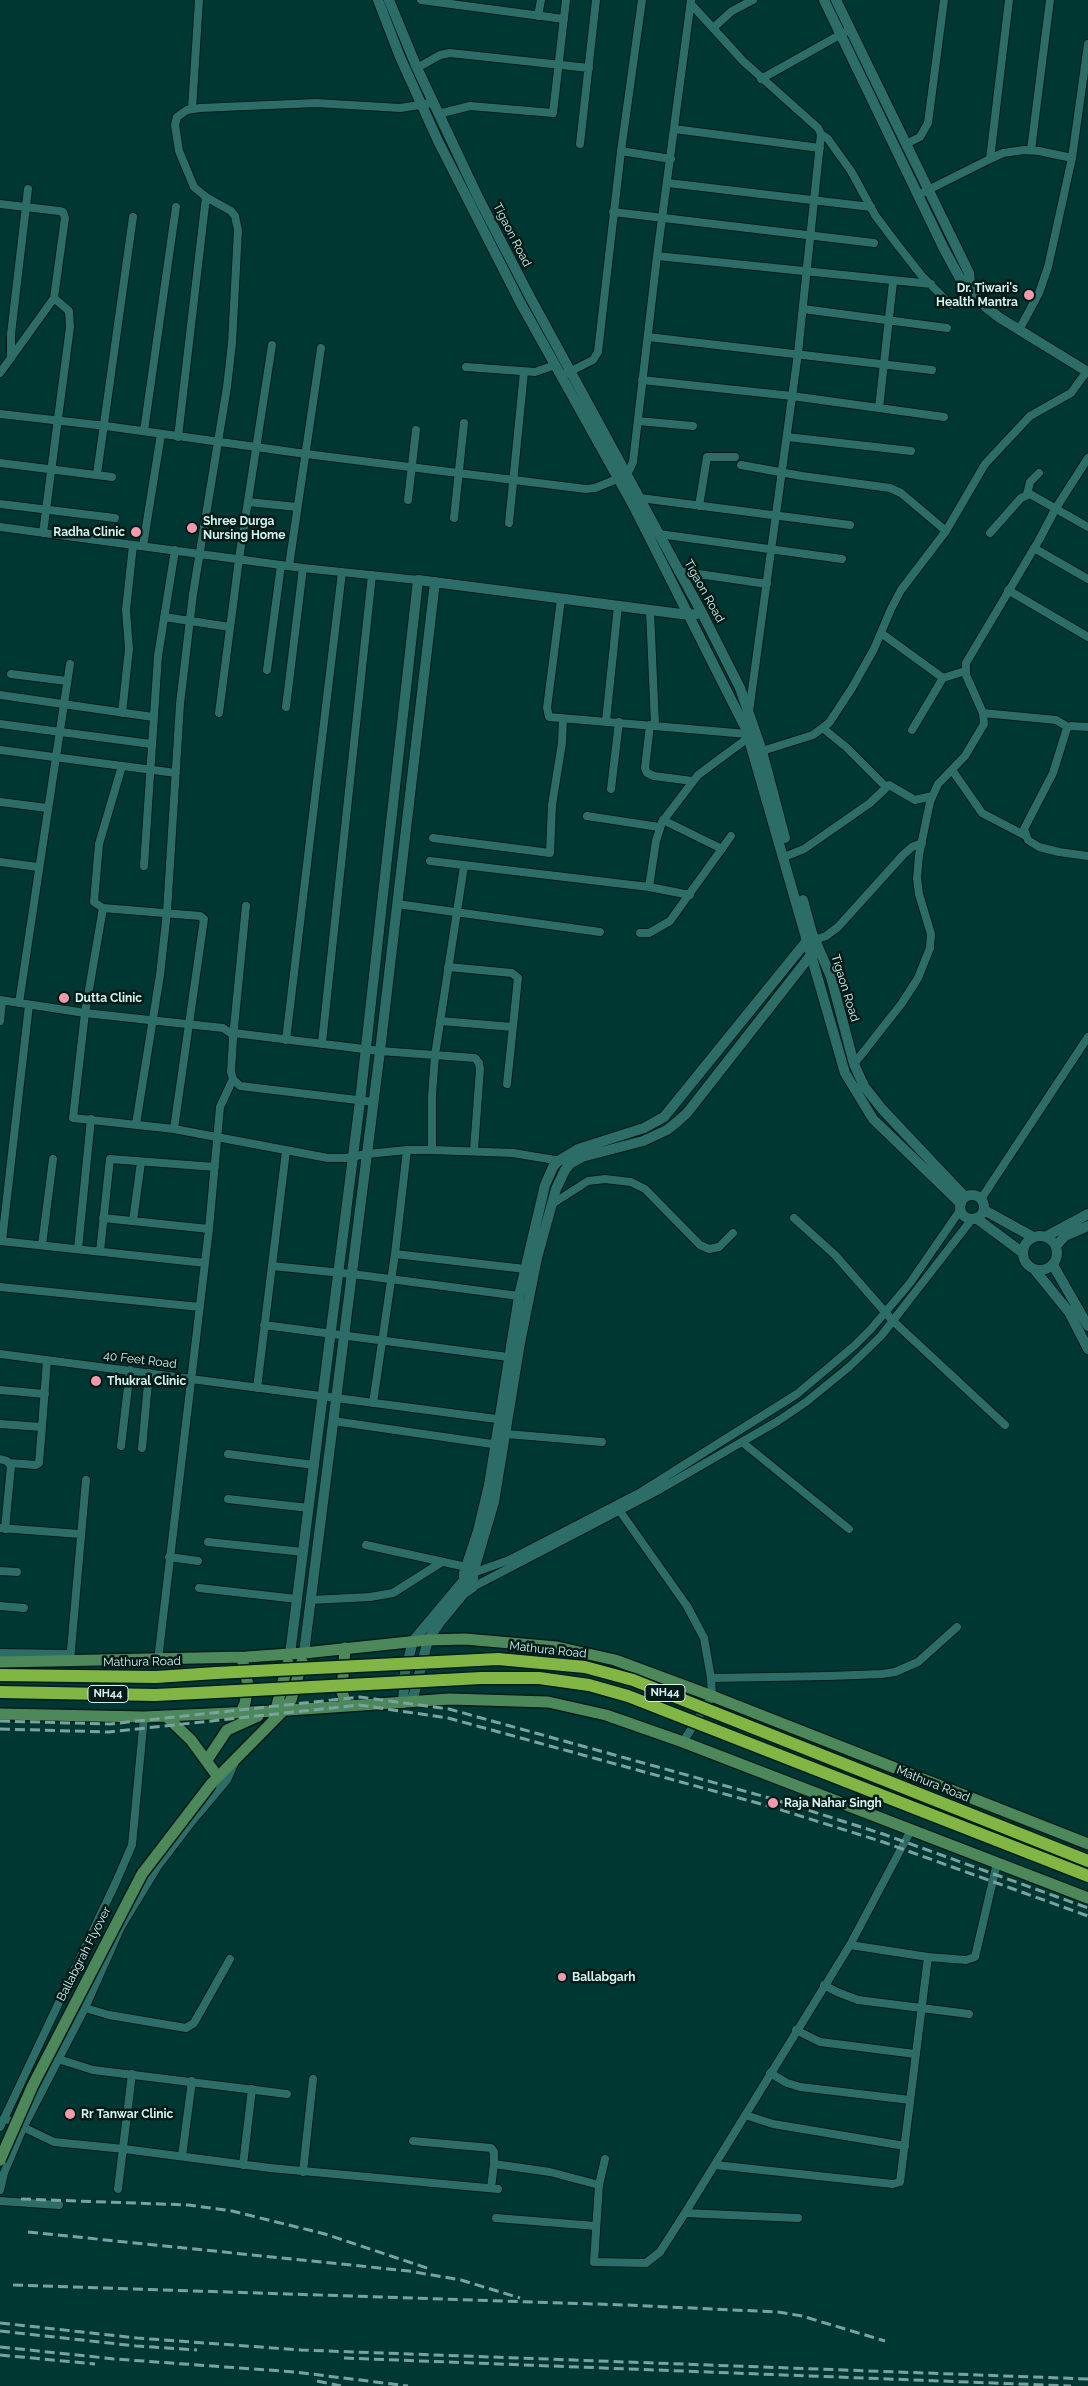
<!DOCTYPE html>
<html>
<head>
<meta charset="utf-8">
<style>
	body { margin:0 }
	canvas { display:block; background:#003733 }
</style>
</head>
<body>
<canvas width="1088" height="2386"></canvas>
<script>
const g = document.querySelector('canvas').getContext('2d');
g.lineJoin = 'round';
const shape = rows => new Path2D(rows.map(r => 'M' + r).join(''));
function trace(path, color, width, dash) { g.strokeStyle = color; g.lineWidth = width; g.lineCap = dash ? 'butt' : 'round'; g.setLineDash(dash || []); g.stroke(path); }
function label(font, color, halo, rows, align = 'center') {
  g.font = font + ' Raleway,sans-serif'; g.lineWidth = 5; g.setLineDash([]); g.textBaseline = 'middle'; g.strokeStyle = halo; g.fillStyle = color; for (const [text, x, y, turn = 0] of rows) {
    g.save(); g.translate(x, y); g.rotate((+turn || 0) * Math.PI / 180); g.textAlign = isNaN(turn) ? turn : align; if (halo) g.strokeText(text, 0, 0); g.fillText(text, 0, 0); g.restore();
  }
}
const minor = shape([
	[421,0,564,19],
	[691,4,743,61,818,128,821,134,798,353,749,712],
	[538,16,541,0],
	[713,28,732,11,753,0],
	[417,68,440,55,450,53,589,68],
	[761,79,845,32],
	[192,109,199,0],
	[438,114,470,106,553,113,566,0],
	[674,129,820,148],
	[821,134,828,139,851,171,875,215,896,243,922,276,951,305],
	[580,144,596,0],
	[906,144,920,137,928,123,944,0],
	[1031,150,1050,0],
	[621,151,671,159],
	[990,159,1003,153,1024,150,1039,151,1072,158],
	[668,183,871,207],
	[918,195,990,159,1009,0],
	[0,204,59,211,63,212,65,218,54,298,69,311,70,327,43,533],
	[613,212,874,243],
	[657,256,931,284],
	[803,309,947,328],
	[1019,330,1039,293,1048,267,1072,158,1088,44],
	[648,337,932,370],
	[11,358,11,334,28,189],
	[466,367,535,372,555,365],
	[0,373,54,298],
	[561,376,593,360,598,352,621,151,642,0],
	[642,380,792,396,944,417],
	[879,408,893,282],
	[0,414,106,426,306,454,586,489,595,488,627,475,633,462,657,256,691,0],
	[638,421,693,426],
	[144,431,176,207],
	[178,437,206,197],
	[787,437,911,451],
	[0,463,112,477],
	[741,465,802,476,890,488,901,493,946,531],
	[97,474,133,217],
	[1027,494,1030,482,1039,473],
	[640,498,850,525],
	[408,500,416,430],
	[248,502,297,507],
	[0,504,115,518],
	[699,506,707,457,735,457],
	[454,518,464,423],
	[509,523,524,372],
	[0,527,303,568,418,580],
	[990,533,1021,498,1030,494,1088,527],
	[659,534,842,559],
	[143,546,161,434],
	[1034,548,1088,579],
	[289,566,321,348],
	[678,571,767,584],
	[1008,590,1088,637],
	[561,599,547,708,549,717,747,734],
	[650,610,655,725],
	[164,617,230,627],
	[881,633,943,678],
	[267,670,281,565],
	[11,674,67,681],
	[0,695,153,717],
	[286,707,303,568],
	[122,713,129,649,126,610,133,545],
	[219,713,239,559,272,345],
	[983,713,1056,720,1068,727],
	[606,721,618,606],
	[0,724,151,744],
	[650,725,645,768,647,773,654,776,692,781],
	[1088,727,1071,726,1067,728,1053,773,1024,829,1028,840,1039,847,1059,852,1088,856],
	[824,729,846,747,886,787],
	[912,730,943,678,965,671],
	[0,750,176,773],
	[762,751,813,735,829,723,852,688,874,649,891,609,901,590,946,531,985,464,1030,416,1071,393,1087,371],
	[122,766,99,844,94,902,103,908,200,916,204,919,174,1129],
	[952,770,982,813,1026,836],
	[611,789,619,722],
	[0,802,47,808],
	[587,816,659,827],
	[663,820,722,849],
	[433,838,550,853,552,805,562,743,563,719],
	[789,855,804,849,827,833,870,803,889,785,915,800,932,796],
	[430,861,649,887,690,895],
	[0,862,38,867],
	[144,866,158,656,175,550],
	[649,887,656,841,662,822,698,775,748,738],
	[397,904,600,932],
	[103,908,85,1013,73,1118,174,1129,328,1158,345,1158,367,1154,407,1150,432,1150,513,1153,561,1161],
	[640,933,649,933,670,921,731,836],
	[815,940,826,936,838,927,903,855,912,847,922,843],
	[448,967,512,973,518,978,507,1084],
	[0,1000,85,1013,223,1028,232,1034,233,1038,231,1072,233,1079,240,1086,374,1102],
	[19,1003,70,664],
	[0,1021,2,1001],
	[440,1021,513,1027],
	[234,1033,380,1051,475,1058,479,1063,480,1069,474,1150],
	[233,1038,246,906],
	[286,1040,342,572],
	[322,1043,372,575],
	[854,1064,902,1003,918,978,930,948,931,934,919,894,917,878,919,855,930,802,938,784,965,756,984,724,983,713,966,675,966,663,1039,540,1056,508,1088,458],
	[136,1124,160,975,167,912,180,704,193,594,227,387,232,343,238,230,235,216,231,211,206,197,194,187,179,151,175,125,177,117,187,110,200,108,316,103,400,108,433,103],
	[432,1150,432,1096,435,1055,464,866],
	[981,1199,1088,1037],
	[552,1204,588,1181,605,1179,631,1182,645,1189,700,1245,709,1249,719,1247,733,1233],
	[103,1218,209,1229],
	[794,1218,835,1255,893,1321,1005,1425],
	[133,1221,141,1162],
	[0,1241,205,1263],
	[2,1241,29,1005],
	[42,1245,53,1159],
	[78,1249,91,1119],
	[100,1251,110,1159,215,1167],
	[395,1254,525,1269],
	[272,1266,352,1274,519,1296],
	[0,1287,200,1307],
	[264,1325,508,1357],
	[0,1354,504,1420],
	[257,1388,286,1151],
	[0,1390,45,1394],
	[373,1403,395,1254,407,1150],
	[333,1421,499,1445],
	[0,1424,42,1427,47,1360],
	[506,1434,602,1442],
	[742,1442,849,1529],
	[121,1446,130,1370],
	[142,1448,149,1373],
	[228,1454,314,1465],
	[0,1459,7,1461,11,1466,5,1529],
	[9,1463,36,1465,39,1463,42,1427],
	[228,1499,309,1508],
	[617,1507,687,1606,704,1638,711,1678,712,1696,683,1742],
	[0,1528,80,1534],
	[208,1542,303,1552],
	[366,1545,462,1566],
	[169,1557,198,1561],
	[0,1571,17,1572],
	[473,1573,509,1560,641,1492,797,1394,854,1346,871,1329,910,1283,961,1209],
	[473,1587,657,1491,778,1421,806,1402,849,1367,881,1336,972,1219],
	[199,1588,297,1599],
	[311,1600,370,1597,393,1593,442,1562],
	[0,1606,24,1608],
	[0,1653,70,1654],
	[158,1660,209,1229,220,1107,233,1079],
	[70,1661,86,1480],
	[711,1678,829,1676,882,1674,895,1672,918,1662,957,1627],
	[850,1945,928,1957,966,1960,975,1957,997,1863],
	[824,1985,837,1992,858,2000,969,2014],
	[85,2008,109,2015,186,2028,194,2023,230,1959],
	[796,2030,820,2042,915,2054],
	[58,2059,93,2070,287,2094],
	[770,2073,787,2083,800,2087,910,2100],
	[745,2115,773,2124,905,2146],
	[4,2118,54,2142,124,2149,270,2168,498,2189],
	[0,2127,116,1882,132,1845,144,1717],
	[413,2141,491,2148,494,2152,494,2164,550,2172,599,2185],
	[182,2156,192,2081],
	[605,2159,599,2185,594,2262,646,2263,660,2252,685,2213,850,1945,911,1830],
	[243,2165,252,2089],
	[715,2165,893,2184,900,2182,928,1957],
	[303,2172,313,2079],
	[491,2188,494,2164],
	[118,2189,132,2074],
	[0,2190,4,2173,23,2128,85,2008,121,1927,158,1866,190,1824,227,1780,234,1764],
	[0,2201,59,2205],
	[685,2213,798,2218],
	[496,2218,596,2226]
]);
const tertiary = shape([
	[378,0,400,57,438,141,520,302,633,505,746,729,845,1073,873,1119,961,1204],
	[389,0,417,68,478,197,530,297,702,613,740,688,762,751,785,838],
	[824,0,944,249,962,282,987,308,1000,318,1088,372],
	[836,0,969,273,971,290],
	[803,900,812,933,831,977,854,1064,864,1086,882,1109,965,1197],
	'960 1207a12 12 0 1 1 24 0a12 12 0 1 1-24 0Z',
	[984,1210,1033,1237],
	[976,1218,1023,1253],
	'1023 1253a17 17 0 1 1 34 0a17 17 0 1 1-34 0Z',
	[1047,1236,1088,1214],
	[1056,1246,1065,1236,1088,1226],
	[1053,1265,1088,1326],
	[1034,1269,1069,1312,1088,1349],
	[464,1593,464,1573,478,1531,489,1485,519,1296,545,1185,553,1167,558,1161,578,1149,644,1128,664,1117,810,937],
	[304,1653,380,1051,435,582],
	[290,1654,360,1101,418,580,689,615,702,613],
	[412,1702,428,1640,440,1622,464,1593,473,1587,473,1573,494,1502,520,1343,537,1258,556,1189,565,1170,571,1163,582,1157,643,1141,667,1130,677,1122,687,1113,814,951],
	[403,1703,405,1672,413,1641,465,1579]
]);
const secondary = shape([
	[345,1648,342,1692,347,1706],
	[0,1662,246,1657,304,1653,428,1640,465,1639,557,1647,615,1660,712,1696,1088,1844],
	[241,1713,245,1703,248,1685,243,1663],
	[0,1714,144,1717,274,1711,450,1699,548,1702,606,1715,683,1742,1088,1898],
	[166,1716,191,1740,218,1777],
	[274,1717,288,1663],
	[207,1760,227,1730,258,1716],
	[211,1784,284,1710,291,1700,302,1662]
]);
const trunk = shape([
	[0,1675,156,1677,216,1673],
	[0,1692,155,1695,217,1692]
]);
const rail = shape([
	[0,1721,110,1724,360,1697,449,1709,773,1799,883,1834,1088,1908],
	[0,1729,109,1732,359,1705,448,1718,772,1807,883,1842,1088,1916],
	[21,2199,189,2205,232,2211,325,2234,430,2269],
	[28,2232,409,2271,461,2280,520,2298],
	[13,2285,625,2305,778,2312,802,2316,885,2341],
	[0,2323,137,2338,301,2350,1088,2379],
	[0,2331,136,2346,197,2350],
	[0,2347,115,2359,295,2372,408,2386],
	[0,2355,95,2364],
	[344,2358,1071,2386],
	[317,2381,341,2386]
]);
const secondaryBridge = shape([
	[0,2160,33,2085,142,1874,211,1784]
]);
const trunkBridge = shape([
	[216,1673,498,1659,585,1667,633,1680,1088,1861],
	[217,1692,481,1678,539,1678,589,1685,628,1696,1088,1876]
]);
const markers = [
	[1029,295,6,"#f39aab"],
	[192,528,6,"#f39aab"],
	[136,532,6,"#f39aab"],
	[64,998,6,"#f39aab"],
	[96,1381,6,"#f39aab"],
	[773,1803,6,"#f39aab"],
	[562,1977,5,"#f39aab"],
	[70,2114,6,"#f39aab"]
];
const shields = [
	[665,1693,40],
	[108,1694,40]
];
const shieldNames = [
	["NH44",665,1693],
	["NH44",108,1694]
];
const streetNames = [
	["Tigaon Road",512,235,63],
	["Tigaon Road",704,591,61],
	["Tigaon Road",845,988,73],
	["40 Feet Road",140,1360,7],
	["Mathura Road",548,1650,6],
	["Mathura Road",142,1662,-1],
	["Mathura Road",933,1784,22],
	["Ballabgrah Flyover",84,1954,-63]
];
const poiNames = [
	["Dr. Tiwari's",1018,288,"right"],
	["Health Mantra",1018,302,"right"],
	["Shree Durga",203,521],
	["Nursing Home",203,535],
	["Radha Clinic",125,532,"right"],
	["Dutta Clinic",75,998],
	["Thukral Clinic",107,1381],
	["Raja Nahar Singh",784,1803],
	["Ballabgarh",572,1977],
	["Rr Tanwar Clinic",81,2114]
];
trace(minor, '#001c1a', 10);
trace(tertiary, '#001c1a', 12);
trace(secondary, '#001c1a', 14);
trace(trunk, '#001c1a', 15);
trace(minor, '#2d6d67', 8);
trace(tertiary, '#2d6d67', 10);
trace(secondary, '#4c885a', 11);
trace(trunk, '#81b644', 12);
trace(rail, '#79a39f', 3, [10, 5]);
trace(secondaryBridge, '#001c1a', 14, []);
trace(trunkBridge, '#001c1a', 15, []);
trace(secondaryBridge, '#4c885a', 11);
trace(trunkBridge, '#81b644', 12);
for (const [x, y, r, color] of markers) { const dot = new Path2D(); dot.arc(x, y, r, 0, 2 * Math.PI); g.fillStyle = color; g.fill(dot); trace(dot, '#021b19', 2); }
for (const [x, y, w] of shields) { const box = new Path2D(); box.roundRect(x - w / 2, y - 8.5, w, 17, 4); g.fillStyle = '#021b19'; g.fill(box); trace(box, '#d4f3ef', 1); }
label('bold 11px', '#d4f3ef', null, shieldNames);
label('12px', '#d4f3ef', '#021b19', streetNames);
label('bold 12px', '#d4f3ef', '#021b19', poiNames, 'left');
</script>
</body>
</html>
